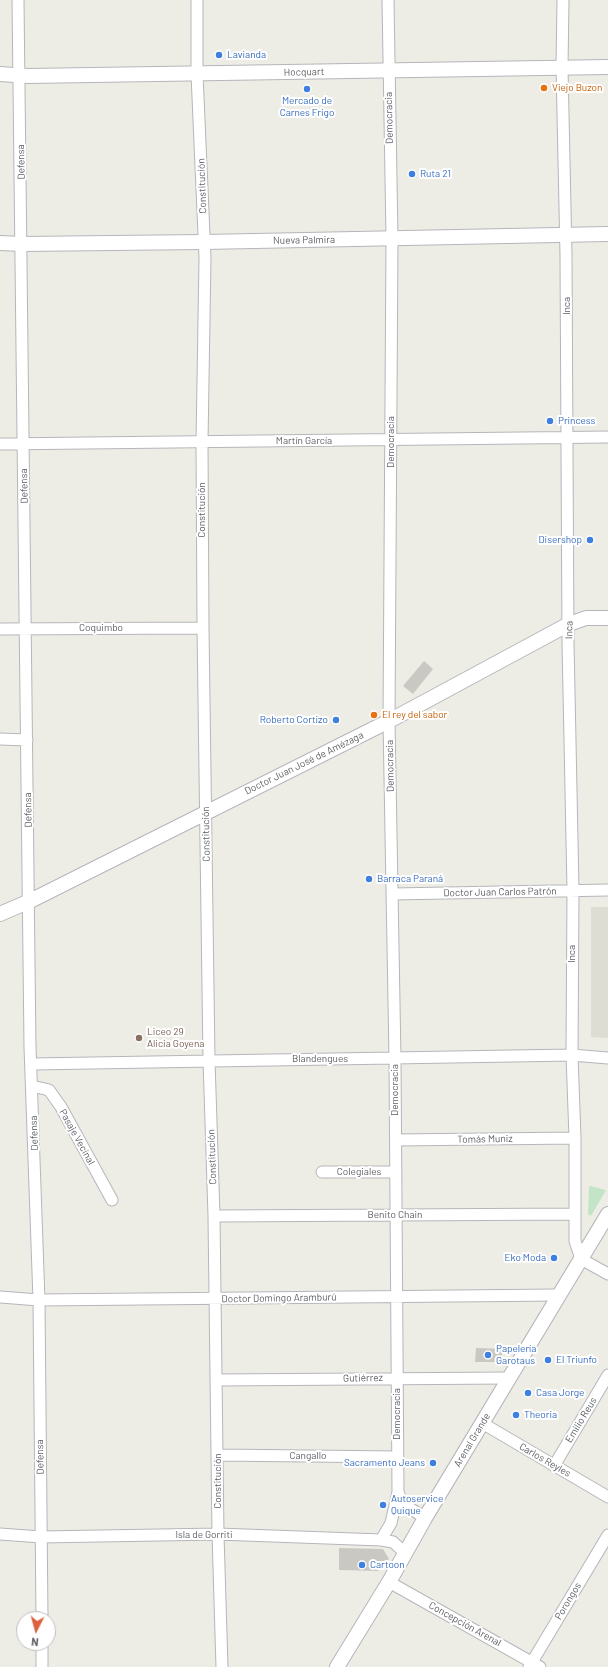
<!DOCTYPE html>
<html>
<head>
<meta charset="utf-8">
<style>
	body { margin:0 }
	#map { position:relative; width:608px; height:1667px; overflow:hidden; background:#eeede5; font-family:Barlow,sans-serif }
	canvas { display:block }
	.north { position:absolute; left:16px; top:1611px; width:40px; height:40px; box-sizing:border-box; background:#fff; border:1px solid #bebfc1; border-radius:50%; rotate:186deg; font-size:11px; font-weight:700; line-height:16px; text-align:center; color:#5d5f64 }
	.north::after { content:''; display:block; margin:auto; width:14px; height:18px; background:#dc613e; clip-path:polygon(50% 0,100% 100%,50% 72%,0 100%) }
</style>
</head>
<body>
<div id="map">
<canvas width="608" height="1667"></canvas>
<div class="north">N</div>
</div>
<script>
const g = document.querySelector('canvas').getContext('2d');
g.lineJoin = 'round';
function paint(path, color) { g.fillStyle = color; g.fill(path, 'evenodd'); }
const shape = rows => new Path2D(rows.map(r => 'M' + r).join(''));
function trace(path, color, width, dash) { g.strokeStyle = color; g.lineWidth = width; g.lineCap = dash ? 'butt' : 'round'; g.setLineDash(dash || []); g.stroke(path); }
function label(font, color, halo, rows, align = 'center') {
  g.font = font + ' Barlow,sans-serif'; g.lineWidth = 4; g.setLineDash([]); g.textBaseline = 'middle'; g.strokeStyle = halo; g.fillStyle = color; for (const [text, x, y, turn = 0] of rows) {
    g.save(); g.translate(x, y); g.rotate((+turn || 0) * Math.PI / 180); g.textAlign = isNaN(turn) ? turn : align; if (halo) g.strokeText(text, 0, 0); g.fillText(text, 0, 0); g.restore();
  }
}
const education = shape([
	[591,907,608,907,608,1038,591,1037]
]);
const green = shape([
	[590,1186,606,1190,591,1216,588,1214,589,1187]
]);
const building = shape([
	[424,661,433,669,413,694,403,686],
	[476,1348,507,1349,495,1362,475,1362],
	[339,1548,383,1549,389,1559,378,1571,339,1570]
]);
const minor = shape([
	[18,0,30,1047,39,1300,42,1619],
	[197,0,197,74,205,258,202,442,203,628,209,1060,214,1216,218,1534,222,1667],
	[388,0,392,238,389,721,395,1059,398,1492,402,1503,425,1518],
	[563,0,562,67,566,255,568,642,573,890,572,1055,575,1138,575,1241,581,1259,608,1274],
	[0,444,608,437],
	[0,629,203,628],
	[0,739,27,740],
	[393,894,608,890],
	[32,1064,572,1055,608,1058],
	[32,1086,49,1090,61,1107,112,1200],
	[396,1140,575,1138],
	[322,1172,396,1172],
	[214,1216,575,1214],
	[0,1297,39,1300,558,1295],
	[216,1380,509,1378],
	[482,1423,608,1497],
	[218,1455,397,1457],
	[554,1466,608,1375],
	[0,1534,41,1537,218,1534,381,1540,393,1542,404,1552],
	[381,1540,391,1523,398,1492],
	[389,1582,540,1667],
	[42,1643,42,1667],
	[529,1667,608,1535]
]);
const tertiary = shape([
	[0,74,28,76,608,67],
	[0,243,21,244,204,242,608,234],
	[0,914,30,901,389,721,569,624,586,618,608,618],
	[337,1667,389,1582,425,1518,608,1214]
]);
const markers = [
	[219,55,4,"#3f7fe0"],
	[544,88,4,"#e8710a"],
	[307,89,4,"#3f7fe0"],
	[412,174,4,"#3f7fe0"],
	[550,421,4,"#3f7fe0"],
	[590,540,4,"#3f7fe0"],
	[374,715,4,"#e8710a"],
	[336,720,4,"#3f7fe0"],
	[369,879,4,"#3f7fe0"],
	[139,1038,4,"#8d6e63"],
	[554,1258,4,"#3f7fe0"],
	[488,1355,4,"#3f7fe0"],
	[548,1360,4,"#3f7fe0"],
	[528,1393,4,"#3f7fe0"],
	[516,1415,4,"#3f7fe0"],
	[433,1463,4,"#3f7fe0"],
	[383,1505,4,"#3f7fe0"],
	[362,1565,4,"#3f7fe0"]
];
const shopNames = [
	["Lavianda",227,55],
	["Mercado de",307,101,"center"],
	["Carnes Frigo",307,113,"center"],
	["Ruta 21",420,174],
	["Princess",558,421],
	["Disershop",582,540,"right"],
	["Roberto Cortizo",328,720,"right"],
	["Barraca Paraná",377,879],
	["Eko Moda",546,1258,"right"],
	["Papelería",496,1349],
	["Garotaus",496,1361],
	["El Triunfo",556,1360],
	["Casa Jorge",536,1393],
	["Theoria",524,1415],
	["Sacramento Jeans",425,1463,"right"],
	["Autoservice",391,1499],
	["Quique",391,1511],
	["Cartoon",370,1565]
];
const streetNames = [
	["Hocquart",304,72,-1],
	["Democracia",389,118,-91],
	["Defensa",21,162,-91],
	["Constitución",202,186,-92],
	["Nueva Palmira",304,240,-1],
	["Inca",567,306,-90],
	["Martín García",304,441],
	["Democracia",391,442,-90],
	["Defensa",24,486,-91],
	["Constitución",202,510,-90],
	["Coquimbo",101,628],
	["Inca",569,630,-89],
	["Doctor Juan José de Amézaga",304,763,-26],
	["Democracia",390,766,-91],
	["Defensa",28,810,-91],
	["Constitución",206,834,-91],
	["Doctor Juan Carlos Patrón",500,892,-1],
	["Inca",572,954,-90],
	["Blandengues",320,1059],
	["Democracia",395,1090,-90],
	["Defensa",34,1133,-92],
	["Pasaje Vecinal",77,1137,61],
	["Tomás Muniz",485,1139,-1],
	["Constitución",212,1157,-92],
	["Colegiales",359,1172],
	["Benito Chain",395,1215],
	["Doctor Domingo Aramburú",279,1298,-1],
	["Gutiérrez",363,1378,-1],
	["Democracia",397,1414,-90],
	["Emilio Reus",581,1420,-59],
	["Arenal Grande",472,1440,-59],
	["Cangallo",308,1456],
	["Defensa",40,1457,-91],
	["Carlos Reyles",545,1460,30],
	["Constitución",218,1481,-90],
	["Isla de Gorriti",204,1535],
	["Porongos",568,1601,-59],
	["Concepción Arenal",465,1624,29]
];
const foodNames = [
	["Viejo Buzon",552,88],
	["El rey del sabor",382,715]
];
const educationNames = [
	["Liceo 29",147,1032],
	["Alicia Goyena",147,1044]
];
paint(education, '#deddd4');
paint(green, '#c4e4c8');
paint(building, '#cac8c2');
trace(minor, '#b5b6bb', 13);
trace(tertiary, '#b5b6bb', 16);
trace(minor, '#fff', 11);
trace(tertiary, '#fff', 14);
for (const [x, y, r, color] of markers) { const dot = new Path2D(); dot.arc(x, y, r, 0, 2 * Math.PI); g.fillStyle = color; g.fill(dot); trace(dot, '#fff', 1.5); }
label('10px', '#366cbe', '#fff', shopNames, 'left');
label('10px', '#5d5f64', '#fff', streetNames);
label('10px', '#c56008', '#fff', foodNames, 'left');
label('10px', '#785e54', '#fff', educationNames, 'left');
</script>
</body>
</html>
